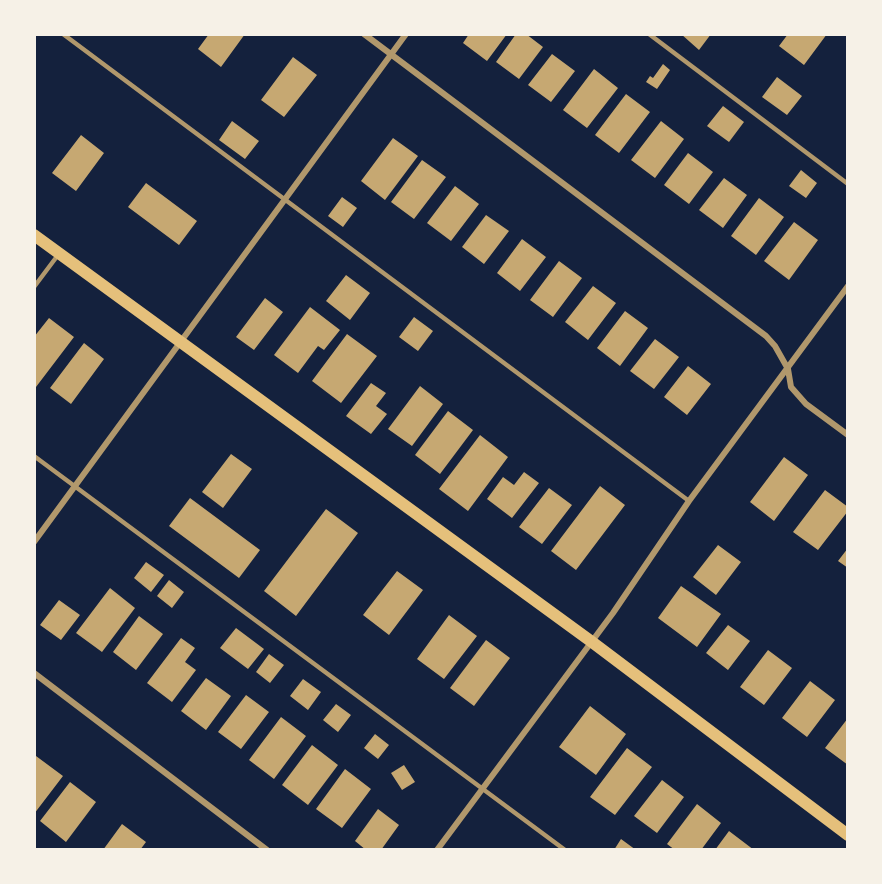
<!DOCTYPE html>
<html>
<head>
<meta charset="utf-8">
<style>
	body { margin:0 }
	#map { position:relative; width:882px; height:884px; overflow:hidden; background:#14213d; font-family:Inter,sans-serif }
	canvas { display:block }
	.frame { position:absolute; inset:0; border:36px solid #f6f1e7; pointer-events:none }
</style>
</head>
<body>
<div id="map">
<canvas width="882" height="884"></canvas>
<div class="frame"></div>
</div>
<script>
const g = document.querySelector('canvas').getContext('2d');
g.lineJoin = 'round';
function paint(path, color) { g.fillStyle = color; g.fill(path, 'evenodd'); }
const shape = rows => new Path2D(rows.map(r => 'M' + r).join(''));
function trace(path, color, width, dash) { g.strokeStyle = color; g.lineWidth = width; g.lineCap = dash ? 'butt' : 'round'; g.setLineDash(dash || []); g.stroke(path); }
const building = shape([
	[209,34,245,34,221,67,198,49],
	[469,34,507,34,487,61,463,43],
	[516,34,526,34,543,47,519,79,496,62],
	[681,34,711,34,699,50],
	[788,34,827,34,804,65,779,46],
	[552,54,575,71,551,102,528,85],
	[293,57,317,75,284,117,261,100],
	[663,64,670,70,657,89,646,82,650,76,653,78],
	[594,69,618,88,587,128,563,110],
	[777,77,802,96,787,115,762,97],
	[626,94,650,112,619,153,595,135],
	[723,106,744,122,729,142,707,126],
	[232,121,259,141,245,159,219,140],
	[661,121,684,139,655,178,631,160],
	[81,135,104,153,76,191,52,173],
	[393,138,418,156,385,200,361,181],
	[688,153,713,172,689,204,664,185],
	[422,160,446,177,414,219,391,202],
	[801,170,817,183,806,198,789,186],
	[724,178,747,195,723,228,699,210],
	[146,183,197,221,179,245,128,207],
	[455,186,479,204,451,241,427,223],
	[342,197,357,208,343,227,328,216],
	[759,198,784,217,756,255,731,236],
	[486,215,509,231,484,264,462,247],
	[794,222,818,240,789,280,764,261],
	[522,239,546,257,520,291,497,273],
	[559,261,582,278,553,317,530,300],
	[346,275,370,293,350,320,326,301],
	[593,286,616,303,588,340,565,322],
	[265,298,283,312,254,350,236,337],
	[310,307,340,330,324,350,318,346,298,373,274,355],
	[625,311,648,328,620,366,597,348],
	[414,317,433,331,418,351,399,337],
	[49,318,74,337,36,387,34,337],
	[347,334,377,356,341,403,312,381],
	[655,339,679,357,654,389,630,371],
	[84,343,104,359,71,404,50,388],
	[688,366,711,384,687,415,664,397],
	[371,383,386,393,376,406,387,414,371,434,346,416],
	[420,386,443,404,412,446,388,429],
	[448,411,473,430,440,474,415,455],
	[480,435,508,457,468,511,439,489],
	[231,454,252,469,223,508,202,492],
	[784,457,808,475,774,521,750,502],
	[524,472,539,483,512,518,487,499,503,477,514,485],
	[600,486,625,505,576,570,551,551],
	[549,488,572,505,542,544,519,527],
	[825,490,848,507,848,511,818,550,793,532],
	[190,498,260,550,239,578,169,526],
	[326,509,358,533,296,616,264,591],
	[718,545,741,562,716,595,693,577],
	[848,548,848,568,838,561],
	[146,562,164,575,151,592,134,578],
	[397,571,423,590,389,635,363,615],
	[169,580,184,592,172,608,157,596],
	[681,586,721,614,697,647,658,618],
	[110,588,135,608,102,652,76,633],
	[59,600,80,615,61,640,40,625],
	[449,615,477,636,444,679,417,659],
	[139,616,163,634,136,670,113,652],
	[728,625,750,641,728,670,706,653],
	[236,628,264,649,248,669,220,648],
	[181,638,195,648,185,662,196,670,172,702,147,683],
	[486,640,510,658,474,706,450,688],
	[768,650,792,668,764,705,740,687],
	[269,654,284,665,270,683,256,672],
	[206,678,231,696,206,730,181,711],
	[303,679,321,692,308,710,290,696],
	[810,681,835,700,807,737,782,718],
	[246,695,269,712,241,749,218,732],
	[336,704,351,715,338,732,323,720],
	[590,706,626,734,596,775,559,747],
	[281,717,306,736,274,779,249,760],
	[848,718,848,765,825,748],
	[375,734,389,745,378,759,364,748],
	[312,745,338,765,308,805,282,785],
	[627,748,652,767,615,815,590,797],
	[36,756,63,776,34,814,34,758],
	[404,765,415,782,402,790,391,773],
	[345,769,371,789,342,828,316,809],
	[662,780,684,797,657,833,634,816],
	[70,782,96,802,66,842,40,821],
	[697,804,721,823,701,850,675,850,667,844],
	[378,809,399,825,381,850,366,850,355,841],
	[122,824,146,842,140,850,103,850],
	[729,831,754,850,715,850],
	[621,839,636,850,614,850]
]);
const service = shape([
	[63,34,689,501],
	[649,34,848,184],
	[34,287,58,255],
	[34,456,565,850]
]);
const minor = shape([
	[364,34,766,336,775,346,788,369,791,387,806,404,848,435],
	[34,542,406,34],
	[34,673,267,850],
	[437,850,613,613,689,501,848,286]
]);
const secondary = shape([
	[34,235,592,642,848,835]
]);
paint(building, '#c6a872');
trace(service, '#b1986c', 4.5);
trace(minor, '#b1986c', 6);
trace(secondary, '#e5c07b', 12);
</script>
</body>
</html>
